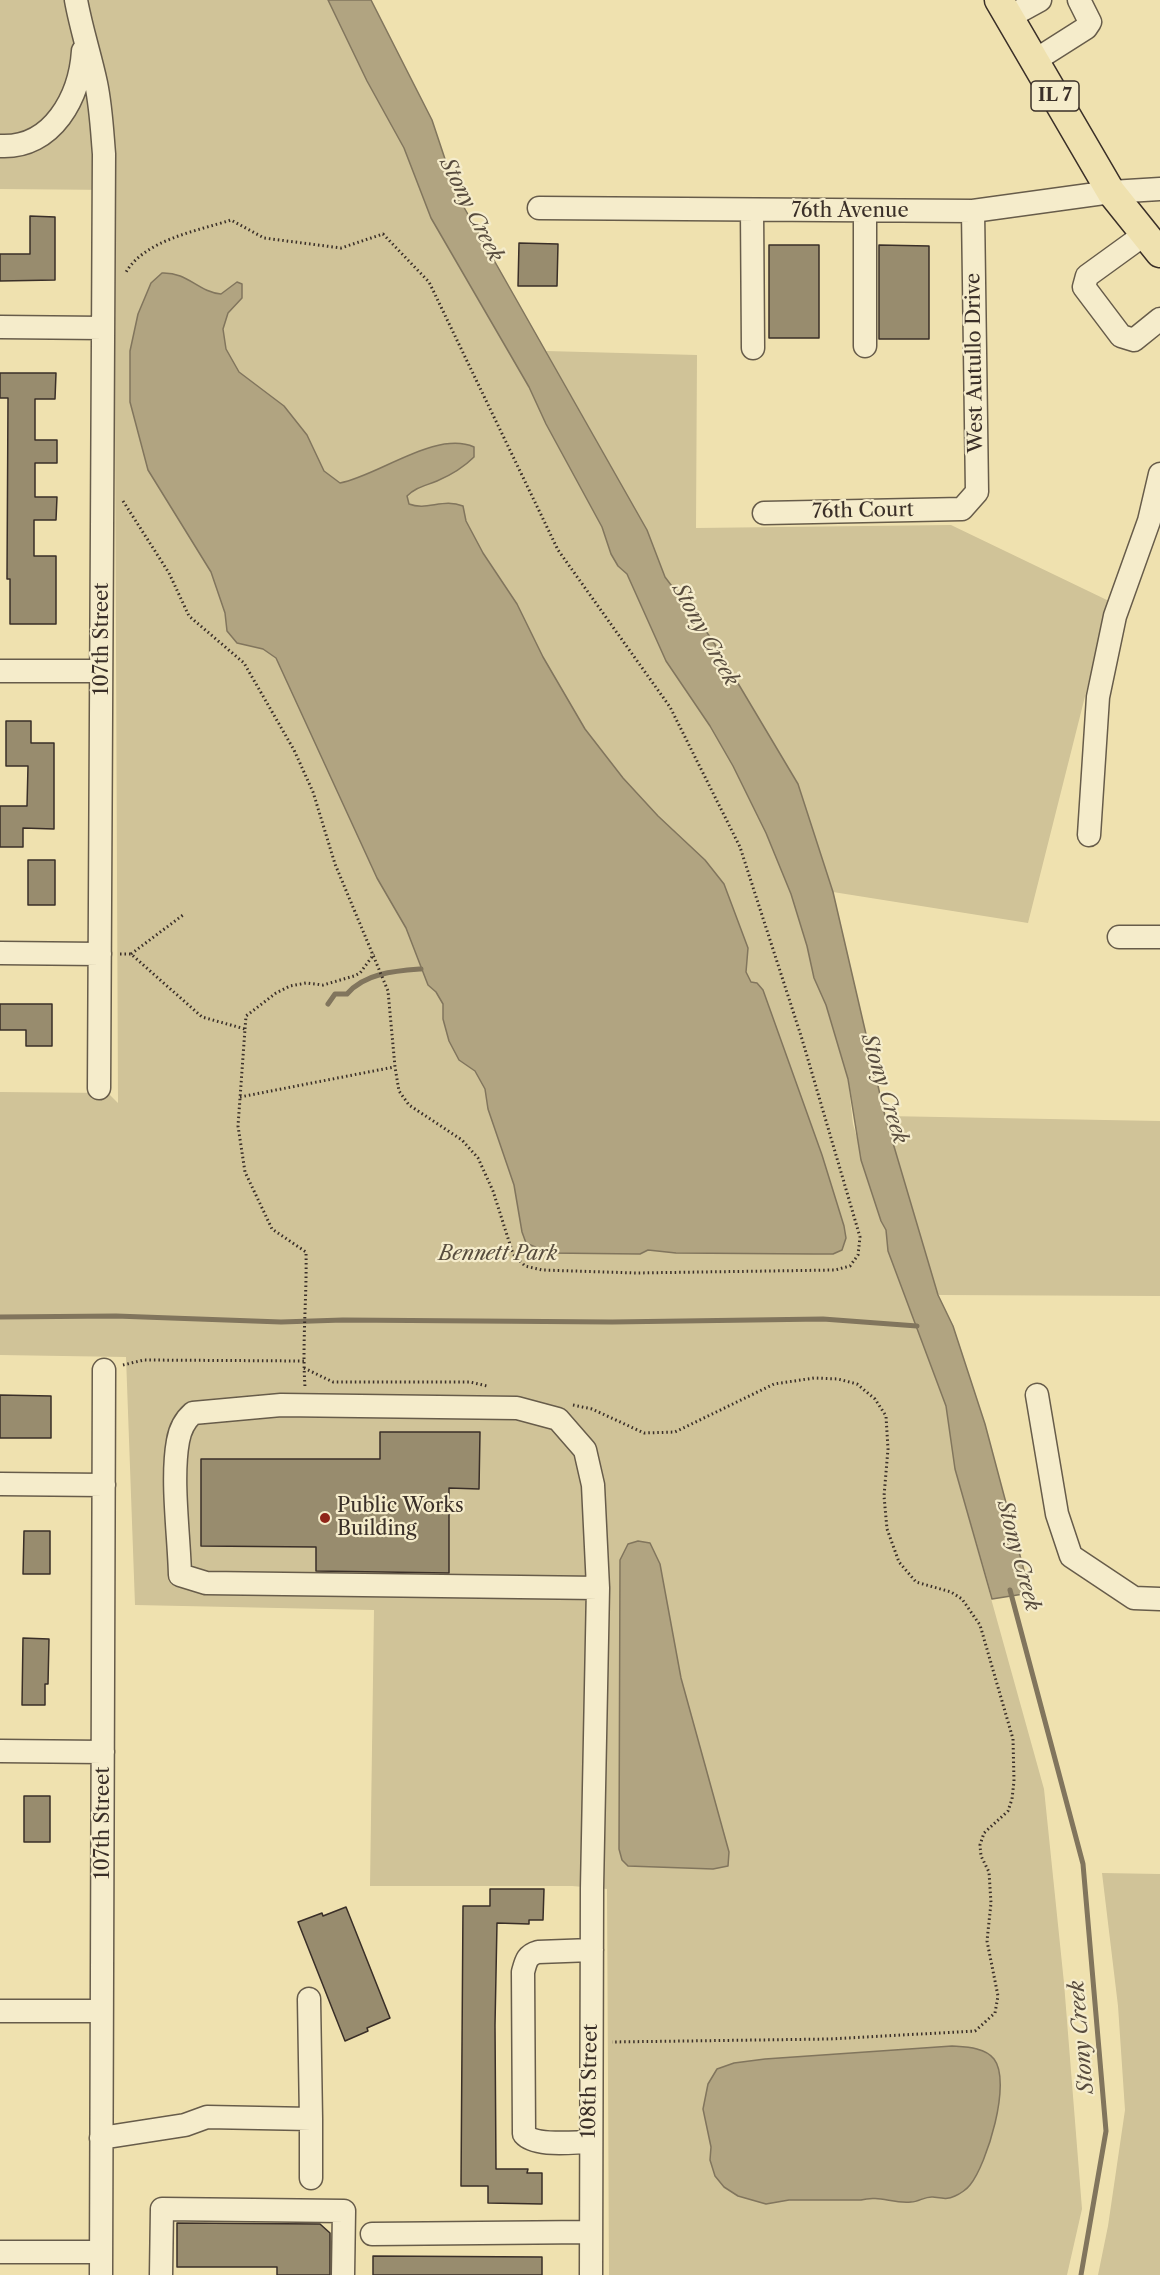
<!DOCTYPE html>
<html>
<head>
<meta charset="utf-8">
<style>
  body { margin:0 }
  canvas { display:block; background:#efe1af }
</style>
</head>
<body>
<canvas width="1160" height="2275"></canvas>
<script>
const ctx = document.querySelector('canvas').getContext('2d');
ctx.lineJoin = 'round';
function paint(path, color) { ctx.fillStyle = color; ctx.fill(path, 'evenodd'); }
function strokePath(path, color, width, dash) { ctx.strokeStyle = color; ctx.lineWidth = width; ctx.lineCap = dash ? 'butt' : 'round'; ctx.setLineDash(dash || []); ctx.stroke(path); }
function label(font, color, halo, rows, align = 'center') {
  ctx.font = font + ' "Libre Caslon Text",serif'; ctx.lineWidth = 4.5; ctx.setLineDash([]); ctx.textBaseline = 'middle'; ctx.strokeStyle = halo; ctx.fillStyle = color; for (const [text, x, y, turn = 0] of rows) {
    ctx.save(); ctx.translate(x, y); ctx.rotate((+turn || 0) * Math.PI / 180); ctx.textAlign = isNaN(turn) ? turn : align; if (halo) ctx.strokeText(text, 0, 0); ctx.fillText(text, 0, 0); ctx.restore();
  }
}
paint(new Path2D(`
  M0 0H328L367 81 404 148 431 218 529 387 546 424 602 527 611 554 618 566 627 574 666 661 710 726 733 766 766 833 791 894 807 946 814 978 826 1005 848 1079 853 1124 881 1221 886 1230 888 1251 946 1406 955 1469 1044 1789 1064 1983 1082 2209 1067 2275H609L607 1889 572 1886H370L374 1610 135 1605 126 1357 0 1355V1092L108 1093 118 1103 114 190 0 189Z
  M546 351 697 355 696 528 951 525 1109 601 1028 923 833 892 798 784 711 638 665 577 647 530Z
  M885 1116 1160 1121V1296L938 1295Z
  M1102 1873 1160 1874V2275H1098L1108 2226 1125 2110 1118 2006Z`), '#d0c398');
const water = new Path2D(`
  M328 0H371L432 120 457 195 647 530 665 577 711 638 798 784 833 892 885 1116 938 1295 953 1326 985 1424 1030 1593 992 1599 955 1469 946 1406 888 1251 886 1230 881 1221 861 1160 848 1079 826 1005 814 978 807 946 791 894 766 833 733 766 710 726 666 661 627 574 618 566 611 554 602 527 546 424 529 387 431 218 404 148 367 81Z
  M162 273C188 272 198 292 221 294L237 282 242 284V298L228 313 223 329 226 349 239 372 284 406 307 435 324 471 340 483C378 476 436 430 474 447V457C463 468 451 475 437 481 425 486 416 487 407 496L409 504C427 511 443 498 463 506L466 521 483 553 517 604 543 657 585 729 623 778 658 816 705 860 724 884 748 948 746 972 751 982 757 983 763 990 822 1155 844 1226 846 1238 842 1250 833 1254H814L676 1253 648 1250 640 1254 549 1253 526 1243 522 1232 514 1185 488 1109 485 1089 475 1071 459 1060 449 1041 443 1019V1004L436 992 428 985 406 928 377 878 276 658 263 649 237 643 227 631 225 613 211 572 148 470 130 402V351L138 314 151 283Z
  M638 1541 650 1543 660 1564 681 1678 729 1852 728 1866 713 1869 628 1866 622 1860 619 1849 620 1560 628 1544Z
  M952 2046C965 2047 985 2047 994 2059 1012 2082 987 2164 970 2185 967 2189 960 2194 955 2196 947 2200 941 2198 933 2197 925 2196 919 2202 911 2202 893 2204 879 2195 861 2200H789L766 2204 738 2196 724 2187 715 2176 710 2160 711 2147 703 2109 708 2084 717 2069 734 2063 765 2059Z`);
paint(water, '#b1a481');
strokePath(water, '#81755d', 1.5);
strokePath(new Path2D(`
  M328 1004 335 994H347C365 973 395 971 421 969
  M0 1317 116 1316 281 1322 343 1320 612 1322 823 1319 917 1326
  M1010 1590 1083 1864 1106 2131 1081 2275`), '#81755d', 5);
const building = new Path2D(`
  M30 216 55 217V280L0 281V254H30Z
  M519 243 558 244 557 286H518Z
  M769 245H819V338H769Z
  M879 245 929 246V339H879Z
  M0 373H56L55 399H35V440H57V463H35V497H57L56 520H34V556H56V624H10V579H7L8 398H0Z
  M6 721H31V743H54V829L23 828V847H0V806H27L28 766H6Z
  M28 860H55V905H28Z
  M0 1004H52V1046H26V1030H0Z
  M0 1395 51 1396V1438H0Z
  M380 1432H480L479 1489 449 1488V1573L316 1571V1547L201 1546V1459H380Z
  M24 1531H50V1574H23Z
  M23 1638 49 1639 48 1684H45V1705H22Z
  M24 1796H50V1842H24Z
  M490 1889H544L543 1920H529V1924L497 1923 495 2025 496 2169H528L527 2173H542V2204L488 2203V2186H461L463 1906H490Z
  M346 1907 390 2018 367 2028 368 2031 345 2041 298 1922 322 1913 323 1916Z
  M177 2223 320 2224 330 2233V2275H277V2267H177Z
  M373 2256 542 2257V2275H373Z`);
paint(building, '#988c6e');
strokePath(building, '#3a2f28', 1.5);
const minor = new Path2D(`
  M76 0C81 28 90 55 96 83 101 107 102 130 104 154L99 1088
  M1009 17 1040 0
  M1034 61 1086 28 1090 22 1079 0
  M0 146C53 149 80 96 83 51
  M539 208 973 211 1111 192 1160 189
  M752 210 753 348
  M1145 234 1087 276 1084 287 1121 336 1134 340 1160 319
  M0 327 103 328
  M865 346V211
  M764 513 962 509 977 492 973 211
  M0 671H101
  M1089 835 1098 697 1115 616 1149 521 1160 474
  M1119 937H1160
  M0 953 100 954
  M1037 1395 1057 1514 1071 1556 1134 1598 1160 1599
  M0 1484 104 1485
  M0 1751 103 1752
  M0 2011H101
  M311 2119V2178
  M101 2138 185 2125 207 2117 311 2119 309 1999
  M589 2142C573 2142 535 2147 524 2134L523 1972C526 1961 527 1955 538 1952L592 1950
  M372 2234 589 2232
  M0 2252H101
  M101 2275 104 1370
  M161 2275 162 2209 344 2211 343 2275
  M591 2275 592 1888 598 1588 593 1485 585 1450 558 1419 517 1408 281 1405 193 1413C185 1420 180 1429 178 1441 171 1479 179 1535 180 1575L206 1583 598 1588`);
const major = new Path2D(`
  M999 0 1111 192 1160 253`);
strokePath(minor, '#675c4a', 25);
strokePath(major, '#3a2f28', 31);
strokePath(new Path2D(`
  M123 501 169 573 189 616 244 663 294 750 313 792 335 864 388 991 395 1067 399 1091 409 1105 462 1140 478 1158 493 1191 513 1254 525 1266 542 1270 636 1273 835 1270 850 1266 858 1255 860 1237 802 1039 740 847 670 707 558 550 429 282 383 234 341 248 264 238 231 220C197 231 143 240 125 274
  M120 954H131L202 1017 245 1029 238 1126 245 1172 272 1229 306 1252C307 1297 302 1342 305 1387
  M131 954 183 915
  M245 1029 246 1016 276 993 290 986 306 983 323 985 354 976 360 973 374 954
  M240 1097 394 1067
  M123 1365 144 1360 304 1361
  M304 1368 333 1382H470L487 1386
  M573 1405 592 1409 644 1433 675 1432 774 1384 814 1378 838 1379 857 1384 875 1399 886 1416 888 1449 884 1496 887 1529 899 1562 916 1582 951 1592 962 1599 980 1625 1013 1739 1014 1781 1012 1799 1008 1811 984 1833 980 1845 981 1856 989 1872 991 1903 987 1941 998 1996 995 2013 975 2031 829 2039 612 2042`), '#3a2f28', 3, [1.5, 3]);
strokePath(minor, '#f5eccb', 22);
strokePath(major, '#efe1af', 28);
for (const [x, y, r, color] of [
  [325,1518,6,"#8f2418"]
]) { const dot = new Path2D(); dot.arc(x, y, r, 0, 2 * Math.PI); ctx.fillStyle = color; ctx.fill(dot); strokePath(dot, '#f5eccb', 2); }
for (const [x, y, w] of [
  [1055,96,48]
]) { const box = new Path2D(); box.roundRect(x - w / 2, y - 15, w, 30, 4.5); ctx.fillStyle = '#f5eccb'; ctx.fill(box); strokePath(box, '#3a2f28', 1.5); }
label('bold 18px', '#3a2f28', null, [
  ["IL 7",1055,96]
]);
label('20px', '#3a2f28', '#f5eccb', [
  ["76th Avenue",850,211],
  ["West Autullo Drive",975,363,-91],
  ["76th Court",863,511,-1],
  ["107th Street",102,639,-90],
  ["107th Street",103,1823,-90],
  ["108th Street",590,2081,-89]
]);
label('italic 20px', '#584d3e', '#f5eccb', [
  ["Bennett Park",498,1254]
]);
label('20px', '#3a2f28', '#f5eccb', [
  ["Public Works",337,1506],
  ["Building",337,1529]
], 'left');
label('italic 21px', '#584c3e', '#f5eccb', [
  ["Stony Creek",471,210,63],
  ["Stony Creek",705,635,61],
  ["Stony Creek",884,1089,73],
  ["Stony Creek",1018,1556,75],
  ["Stony Creek",1082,2037,-95]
]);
</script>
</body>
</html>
